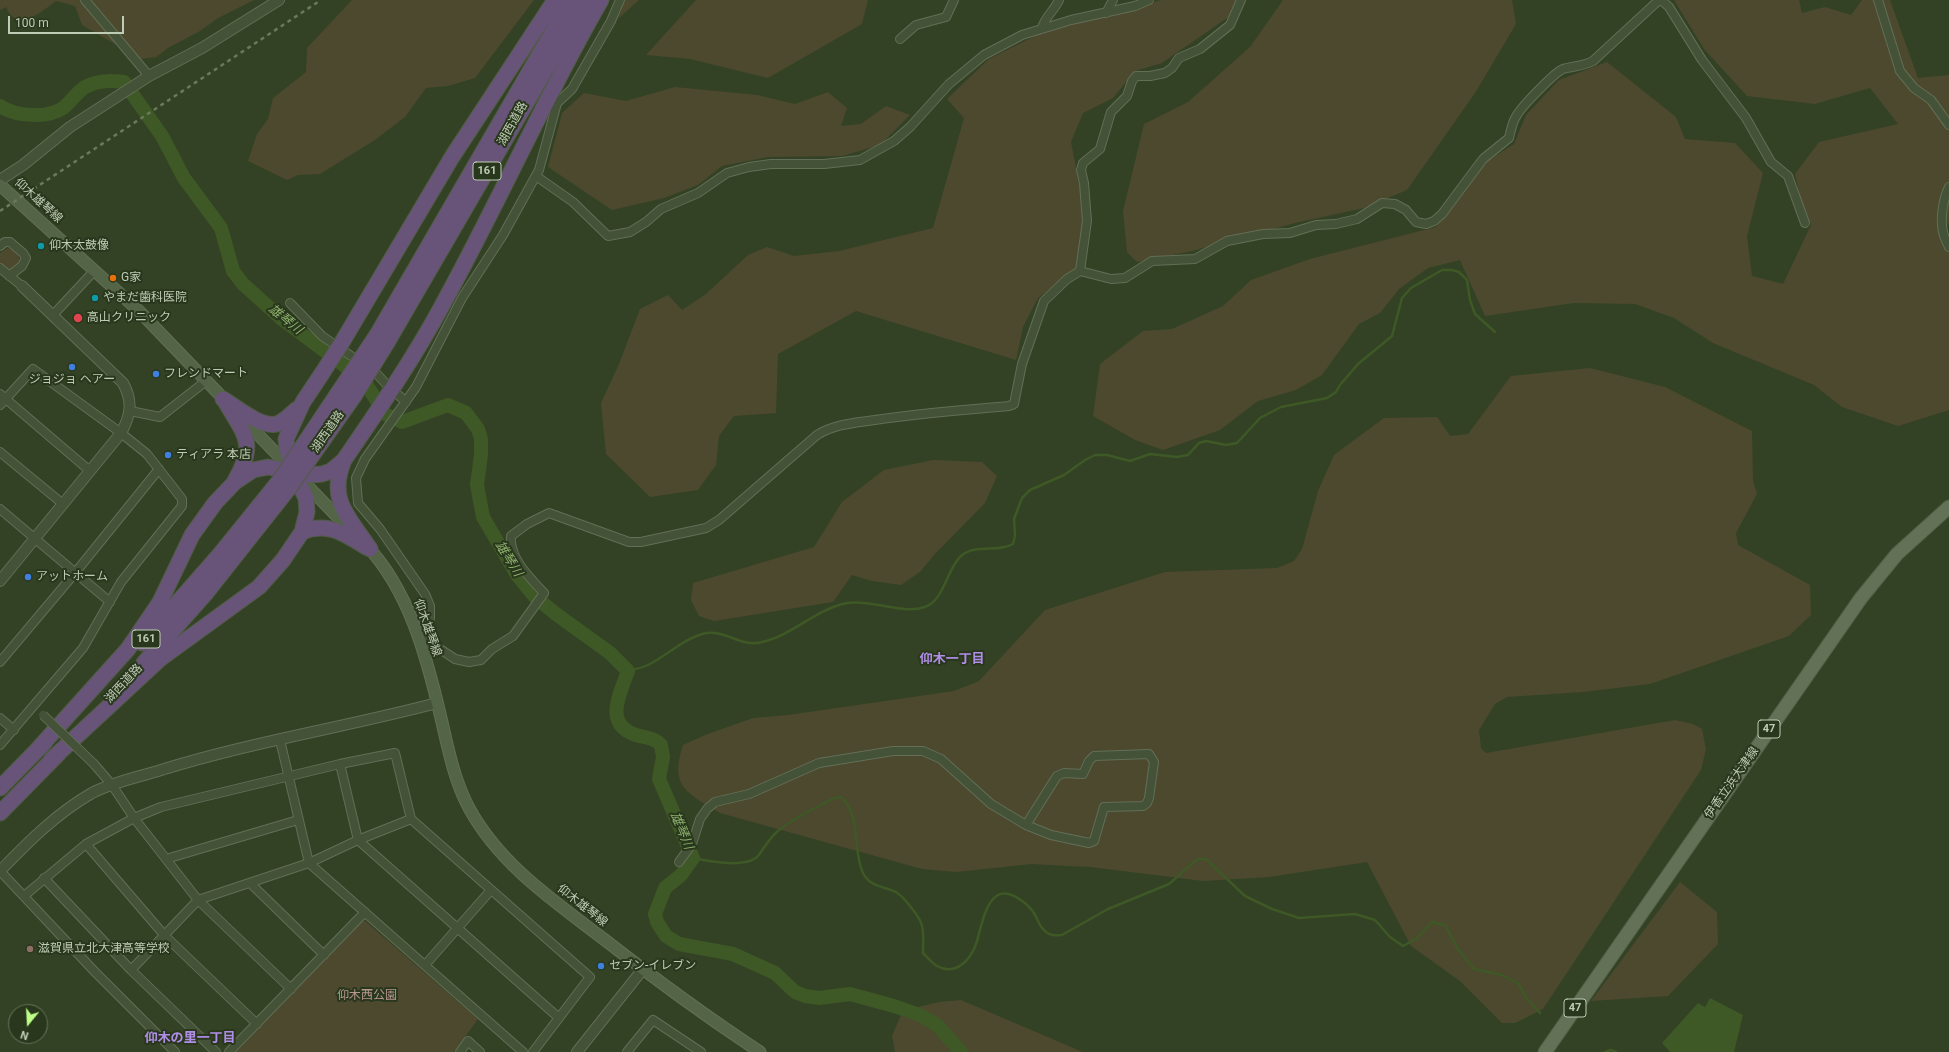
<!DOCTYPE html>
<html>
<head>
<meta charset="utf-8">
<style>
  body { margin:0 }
  #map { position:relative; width:1949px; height:1052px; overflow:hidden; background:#334224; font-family:Roboto,sans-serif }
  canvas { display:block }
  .north { position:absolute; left:8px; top:1004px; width:40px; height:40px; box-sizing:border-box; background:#29371d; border:1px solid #65735a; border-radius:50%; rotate:198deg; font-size:11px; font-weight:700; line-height:16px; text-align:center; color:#bfccb5 }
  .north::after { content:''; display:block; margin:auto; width:14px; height:18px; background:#bdff87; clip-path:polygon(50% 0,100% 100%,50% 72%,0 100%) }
  .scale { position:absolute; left:8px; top:16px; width:116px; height:18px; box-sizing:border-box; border:2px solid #bfccb5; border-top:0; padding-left:5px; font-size:12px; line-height:14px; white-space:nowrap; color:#bfccb5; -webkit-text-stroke:3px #29371d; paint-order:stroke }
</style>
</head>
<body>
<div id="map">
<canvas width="1949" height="1052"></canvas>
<div class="north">N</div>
<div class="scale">100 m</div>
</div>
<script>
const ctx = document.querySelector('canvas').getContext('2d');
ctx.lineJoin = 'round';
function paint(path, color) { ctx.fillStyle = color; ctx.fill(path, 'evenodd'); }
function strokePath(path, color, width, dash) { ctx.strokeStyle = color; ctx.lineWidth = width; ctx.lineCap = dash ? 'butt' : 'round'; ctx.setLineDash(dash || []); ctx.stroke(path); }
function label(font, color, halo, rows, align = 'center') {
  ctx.font = font + ' Roboto,"Noto Sans JP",sans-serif'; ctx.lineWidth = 4; ctx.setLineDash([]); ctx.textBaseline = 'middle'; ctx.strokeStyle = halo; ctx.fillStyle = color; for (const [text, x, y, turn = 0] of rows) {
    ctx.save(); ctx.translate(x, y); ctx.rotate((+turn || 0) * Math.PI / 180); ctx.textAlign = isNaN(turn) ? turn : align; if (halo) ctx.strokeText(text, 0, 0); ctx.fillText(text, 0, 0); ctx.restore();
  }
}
paint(new Path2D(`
  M0 0H254L218 18 200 31 168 48 156 57 141 59 82 25 75 6 56 1C41 12 17 34 6 7L0 10Z
  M352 0H534L475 78 448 86 426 88 405 117 375 140 320 174 298 175 287 180 248 161 257 134 268 119 273 98 306 72 307 48Z
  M625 0H639L618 19Z
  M696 0H868L862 24 768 78 690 59 646 55Z
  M1161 0H1236L1230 16 1162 63 1135 71 1113 98 1083 113 1071 142 1086 218 1079 266 1038 298 1023 327 1016 360 856 311 778 354 776 413 734 416 719 436 716 465 698 490 650 497 606 454 601 403 619 364 640 309 668 295 682 310 706 294 748 255 767 247 794 256 839 251 933 228 964 118 947 99 989 59 1041 33Z
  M1283 0H1512L1516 24 1475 93 1407 190 1364 208 1295 223 1192 251 1137 262 1127 252 1123 211 1144 124 1188 102 1250 47Z
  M1674 0H1799L1802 13 1825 7 1851 15 1862 0H1890L1918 78 1949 75V222L1941 242 1949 240V410L1898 426 1842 407 1814 385 1713 343 1674 318 1635 304 1574 303 1485 316 1460 260 1428 268 1399 289 1380 313 1359 324 1322 375 1296 390 1258 401 1220 430 1163 450 1135 440 1093 416 1100 364 1143 331 1172 329 1223 306 1251 280 1310 259 1436 227 1483 164 1514 144 1526 115 1559 80 1607 62 1676 117 1685 139 1735 143 1763 173 1747 236 1752 276 1783 284 1811 225 1801 201 1795 174 1819 142 1898 124 1870 88 1815 104 1747 96 1704 49Z
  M675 87 757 95 795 104 828 92 847 108 841 126 861 124 886 106 910 115 880 145 842 156 768 157 722 166 698 185 664 198 612 210 548 167 562 113 584 93 626 101Z
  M8 248C12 249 13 250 16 253 24 261 16 266 10 272L0 265V253Z
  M1590 368 1665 387 1752 431 1753 481 1757 494 1736 533 1738 545 1810 585 1811 615 1789 636 1650 684 1583 692 1507 697 1495 704 1479 730 1481 748 1486 753 1675 720 1693 724 1702 729 1706 749 1701 770 1543 1009 1515 1023H1502L1460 981 1411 946 1367 862 1269 877 1203 881 1090 867 1032 864 956 872 922 869 720 813C687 793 669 787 683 745L705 735 753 718 788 715 954 691 979 681 1045 610 1165 572 1277 568 1294 561 1302 549 1318 491 1334 455 1384 418 1437 417 1450 436 1468 434 1511 376Z
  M933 460 982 462 997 476 985 503 934 555 920 572 901 585 872 581 852 575 833 602 714 621 699 616 691 600 693 583 814 547 842 502 884 470Z
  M1680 882 1717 912 1718 944 1668 996 1591 1001Z
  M362 921H365L478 1019 454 1052H236Z
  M961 1000 1078 1050 1082 1052H895L892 1036 900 1017 914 1008 939 1002Z`), '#4d492e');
paint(new Path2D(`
  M1710 998 1743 1015 1734 1052H1670L1662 1043 1698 1003 1705 1007Z`), '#3e5826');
strokePath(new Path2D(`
  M628 671C634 669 642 668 648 665 668 655 684 638 706 633 726 630 742 648 762 642 793 635 816 609 847 603 871 599 903 615 925 607 944 601 947 568 961 556 976 543 998 553 1013 544L1015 536 1014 519 1022 498 1030 490 1064 475 1085 460 1095 455H1107L1130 461 1150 454 1177 457 1188 455 1199 443 1206 441 1226 445 1237 443 1260 418 1281 407 1327 398 1336 392 1340 385 1358 364 1392 336 1402 298 1411 288 1442 270H1452L1459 272 1467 280 1470 300 1475 314 1495 332
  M693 858C708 861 746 869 758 856 765 847 770 837 779 830 795 817 816 808 834 798L841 797C862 816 852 851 863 873 870 887 883 886 896 892 903 896 921 918 922 926 924 934 923 945 923 953 927 957 932 963 937 966 955 976 970 961 976 944 981 930 984 903 998 895 1010 889 1028 904 1034 913 1037 918 1039 925 1043 929 1048 936 1055 936 1062 935L1108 909 1169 884 1194 862 1199 859H1206L1245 896 1272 909 1299 918 1355 914 1375 920 1390 937 1403 946 1416 939 1432 922 1445 925 1458 949 1474 969 1502 975 1518 983 1527 999 1540 1013
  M1605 1052 1611 1050 1616 1052`), '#3e5826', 2.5);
strokePath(new Path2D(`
  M0 106C15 116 47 119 63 108 71 102 77 92 85 87 98 80 111 80 124 82L162 136 184 178 221 228 233 271 243 284 283 320 346 367 368 387 385 414 402 422 448 405 466 413 478 429 481 439V455L477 485 483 517 517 575 535 597 556 614 610 653 628 671C620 694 603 724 636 735 646 738 653 737 661 745L663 757 659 779 693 858 681 875 665 888 655 914 657 922 666 936 679 944 733 954 775 973 795 992 805 996 819 998 850 994 894 1006 920 1015 937 1025 961 1052`), '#3e5826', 14);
const minor = new Path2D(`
  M85 0 149 76
  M1661 0 1669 7 1702 60 1746 118 1771 162 1788 176 1805 223
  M1878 0 1900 71 1914 88 1931 100 1949 125
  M1106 13 1113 0
  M1042 28C1045 17 1054 11 1059 0
  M900 39 916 25 946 17 954 0
  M536 176 573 202 608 236 630 232 646 222 661 209 698 193 727 173 749 167 771 164H824L860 160 894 141 910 127 949 84 984 55 1022 35 1071 20 1135 6 1149 0
  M1949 187C1943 199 1940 219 1943 232 1944 237 1947 243 1949 247
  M0 246 5 242H10L23 253 26 258 22 266 9 276
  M0 268 22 286
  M1080 271 1087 221 1084 183 1081 170 1083 163 1100 149 1111 112 1127 96 1132 81 1136 76H1150L1165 73 1172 68 1179 58 1200 49 1230 25 1241 0
  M290 303 322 336 376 373 386 384
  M53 315 95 270
  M396 393 406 402
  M0 394 90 471
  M0 405 33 369 121 433 147 454 182 499V506L121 582 83 648 0 745
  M130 411 160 417 206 381
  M0 452 63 504
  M0 509 110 602
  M422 638 427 643 434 645 455 659 469 662 481 660 492 649 513 636 544 593C530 578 509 558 511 536L527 524 549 513 629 542H641L706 528 719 520 817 435C835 424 854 423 875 420 920 413 964 410 1009 406L1014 404 1022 364 1044 301 1067 279 1080 271 1111 279 1125 278 1152 261 1195 259 1227 241 1263 234 1290 233 1316 225 1336 224 1357 219 1382 203 1395 204 1406 210 1416 222 1426 224 1434 221 1442 214 1483 159 1509 138C1511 130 1512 122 1517 115 1522 106 1555 72 1563 69 1573 66 1584 66 1593 61L1659 0
  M422 638 430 618V606L425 594 380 529 358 503 356 478 365 459 416 387 462 298 503 235 539 170 557 103 572 89 611 21 620 0
  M0 662 75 573 159 469
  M0 718 14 730
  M280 740 309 863 523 1052
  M1149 754 1154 762 1149 798 1147 803 1143 806 1104 807 1094 841 1089 843 1051 835 1026 825 1057 776 1064 773 1083 774 1089 761 1094 756Z
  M94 764 112 785 134 818 198 900 291 989
  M340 764 358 840 559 1018
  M86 844 165 936 257 1024
  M166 859 298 820
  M679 862 692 844 700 819 707 809 715 802 749 794 819 763 893 751H923L941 759 991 804 1026 825
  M0 871 96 973 175 1052
  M44 878 131 970 216 1052
  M250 883 324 955
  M24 896 86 844 134 818 161 807 340 764 395 753 411 819 590 977 533 1052
  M425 965 491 890
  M131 970 198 900 309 863 358 840 411 819
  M229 1052 365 912
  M460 1052 468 1041 480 1052
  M627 1052 653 1020 701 1052`);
const tertiary = new Path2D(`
  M0 180 23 165 70 127 149 76 202 48 279 0
  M0 581 121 433C131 415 133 401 123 383L22 286
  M0 871C28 842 57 813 92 793 113 782 139 777 161 770 251 742 346 727 437 703
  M577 1052 643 969`);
const secondary = new Path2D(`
  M0 185 139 311 351 531
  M365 544C409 589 427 658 441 718 448 748 454 780 469 808 500 865 554 901 605 940 655 979 707 1017 760 1052`);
const primary = new Path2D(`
  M1545 1052 1861 598 1897 554 1949 507`);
const motorway = new Path2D(`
  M377 335 571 0
  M388 341 586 0
  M341 344 452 157 555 0
  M223 399C236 407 261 428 277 424 285 421 291 414 297 409
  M225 401C245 436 257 442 235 481
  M302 532C327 521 345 534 366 547
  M370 549C349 517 327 500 344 460 379 409 414 358 443 304 498 204 544 99 601 0
  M142 643 221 553 280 480
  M144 663 206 593 289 488
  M38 749 128 649 160 602 192 535 215 503 235 482 253 470 268 467 311 475 322 474 331 471 343 461
  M51 760 160 659 259 587 283 560 302 532 307 512 306 498 293 471 287 448 286 439 303 402 321 375
  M0 788 45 742
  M0 813 59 753`);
strokePath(minor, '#626f56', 10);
strokePath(tertiary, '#626f56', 12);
strokePath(secondary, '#626f56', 13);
strokePath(primary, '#505e45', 15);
strokePath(motorway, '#4f5c43', 17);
strokePath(minor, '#445238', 8);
strokePath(tertiary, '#445238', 10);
strokePath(secondary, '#536546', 11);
strokePath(primary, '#637256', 13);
strokePath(motorway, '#685479', 15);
strokePath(new Path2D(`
  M0 211 321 0`), '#69795a', 2.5, [4, 4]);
const minorBridge = new Path2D(`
  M43 715 94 764`);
const motorwayBridge = new Path2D(`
  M321 375 341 344
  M280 480 377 335
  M289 488 354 396 388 341`);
strokePath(minorBridge, '#626f56', 10, []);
strokePath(motorwayBridge, '#4f5c43', 17, []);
strokePath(minorBridge, '#445238', 8);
strokePath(motorwayBridge, '#685479', 15);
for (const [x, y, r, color] of [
  [41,246,4,"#0f9aa8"],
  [113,278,4,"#e8710a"],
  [95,298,4,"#0f9aa8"],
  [78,318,5,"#e0444e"],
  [72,367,4,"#3f7fe0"],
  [156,374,4,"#3f7fe0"],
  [168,455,4,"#3f7fe0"],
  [28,577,4,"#3f7fe0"],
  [30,949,4,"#8d6e63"],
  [601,966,4,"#3f7fe0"]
]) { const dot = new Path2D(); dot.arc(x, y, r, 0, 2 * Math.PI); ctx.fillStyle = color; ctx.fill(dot); strokePath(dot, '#29371d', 1.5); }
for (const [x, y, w] of [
  [487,171,28],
  [146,639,28],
  [1769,729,22],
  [1575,1008,22]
]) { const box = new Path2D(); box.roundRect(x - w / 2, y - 9, w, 18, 3); ctx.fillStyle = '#29371d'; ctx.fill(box); strokePath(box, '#bfccb5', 1); }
label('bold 11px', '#bfccb5', null, [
  ["161",487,171],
  ["161",146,639],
  ["47",1769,729],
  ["47",1575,1008]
]);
label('12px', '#bfccb5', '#29371d', [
  ["湖西道路",513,124,-61],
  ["仰木雄琴線",38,201,42],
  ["湖西道路",328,432,-55],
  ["仰木雄琴線",427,628,70],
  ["湖西道路",124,684,-47],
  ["伊香立浜大津線",1732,783,-55],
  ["仰木雄琴線",582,906,38]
]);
label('12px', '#bfccb5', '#29371d', [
  ["仰木太鼓像",49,246],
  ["G家",121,278],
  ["やまだ歯科医院",103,298],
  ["高山クリニック",87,318],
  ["フレンドマート",164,374],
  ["ジョジョ ヘアー",72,380,"center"],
  ["ティアラ 本店",176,455],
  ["アットホーム",36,577],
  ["滋賀県立北大津高等学校",38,949],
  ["セブン-イレブン",609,966]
], 'left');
label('12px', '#b7968f', '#29371d', [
  ["仰木西公園",367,996]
]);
label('italic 13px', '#8cae6b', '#29371d', [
  ["雄琴川",285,320,39],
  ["雄琴川",508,559,58],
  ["雄琴川",681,831,67]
]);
label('bold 13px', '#b08ee8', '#29371d', [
  ["仰木一丁目",952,660],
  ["仰木の里一丁目",190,1039]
]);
</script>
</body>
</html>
